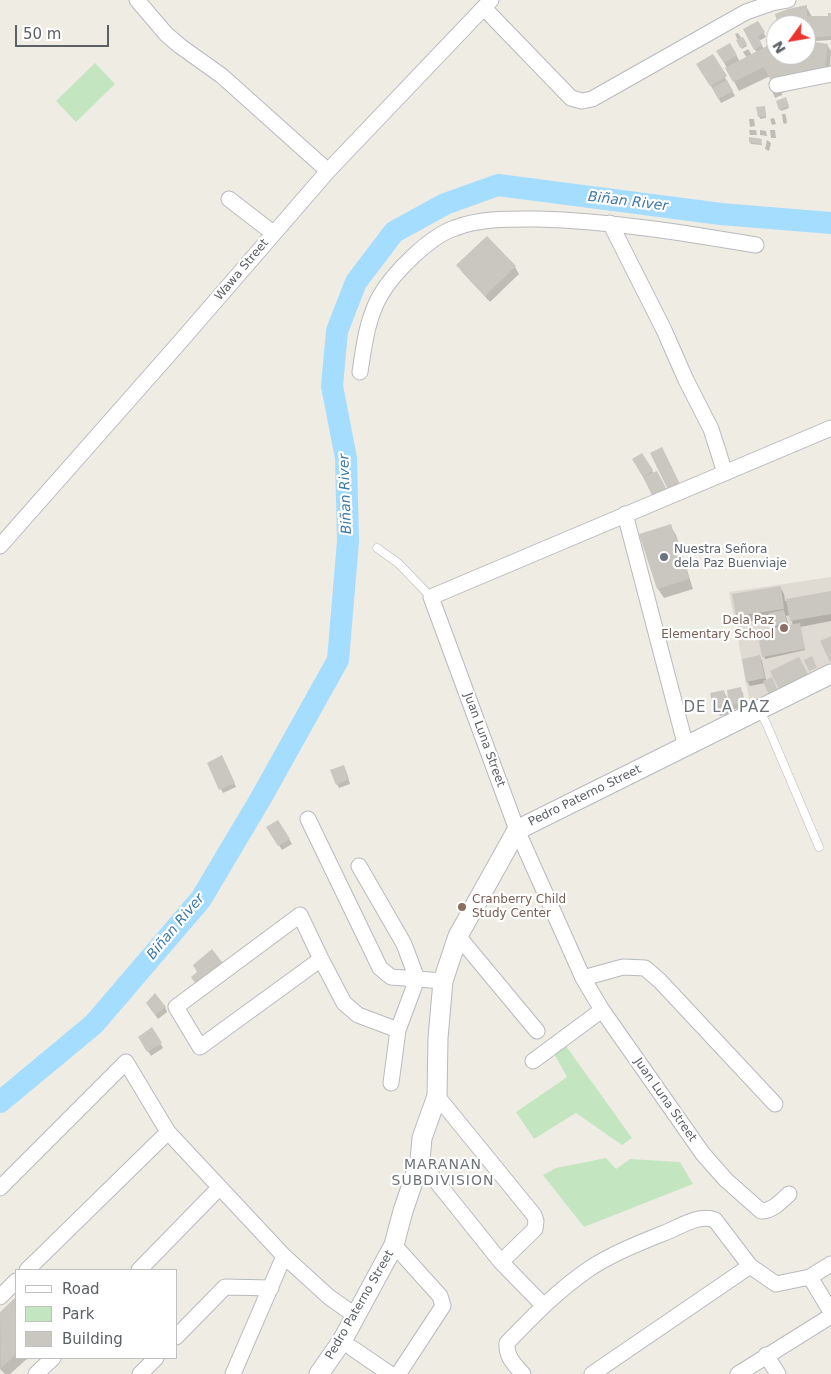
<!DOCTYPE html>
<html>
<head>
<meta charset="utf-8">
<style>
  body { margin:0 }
  #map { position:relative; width:831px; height:1374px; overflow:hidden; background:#efece4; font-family:"DejaVu Sans",sans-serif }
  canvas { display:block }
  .legend { position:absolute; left:15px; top:1269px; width:162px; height:90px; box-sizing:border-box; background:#fff; border:1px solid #bec0c1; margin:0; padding:6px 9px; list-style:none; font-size:15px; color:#5c6165 }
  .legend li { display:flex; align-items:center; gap:10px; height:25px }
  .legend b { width:25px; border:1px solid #bec0c1 }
  .north { position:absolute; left:766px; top:15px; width:50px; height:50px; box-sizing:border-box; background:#fff; border:1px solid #bec0c1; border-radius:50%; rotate:238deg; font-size:14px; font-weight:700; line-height:20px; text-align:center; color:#5c6165 }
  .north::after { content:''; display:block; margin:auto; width:18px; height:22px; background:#e93430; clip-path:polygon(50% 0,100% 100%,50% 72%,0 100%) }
  .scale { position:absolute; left:15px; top:25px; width:94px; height:22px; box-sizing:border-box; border:2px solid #5c6165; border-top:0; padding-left:6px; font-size:15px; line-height:18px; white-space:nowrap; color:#5c6165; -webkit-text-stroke:4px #fff; paint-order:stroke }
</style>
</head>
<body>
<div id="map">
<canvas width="831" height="1374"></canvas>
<ul class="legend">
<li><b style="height:6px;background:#fff"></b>Road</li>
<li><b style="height:14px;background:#c3e6c1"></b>Park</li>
<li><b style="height:14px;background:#cac7c1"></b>Building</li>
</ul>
<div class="north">N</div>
<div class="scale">50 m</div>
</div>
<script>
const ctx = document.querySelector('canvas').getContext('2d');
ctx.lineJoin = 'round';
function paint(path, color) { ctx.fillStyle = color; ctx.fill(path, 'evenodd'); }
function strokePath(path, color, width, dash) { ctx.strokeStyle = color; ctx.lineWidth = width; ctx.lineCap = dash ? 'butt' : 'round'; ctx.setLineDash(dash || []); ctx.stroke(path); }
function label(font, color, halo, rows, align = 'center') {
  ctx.font = font + ' "DejaVu Sans",sans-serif'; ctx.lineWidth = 4.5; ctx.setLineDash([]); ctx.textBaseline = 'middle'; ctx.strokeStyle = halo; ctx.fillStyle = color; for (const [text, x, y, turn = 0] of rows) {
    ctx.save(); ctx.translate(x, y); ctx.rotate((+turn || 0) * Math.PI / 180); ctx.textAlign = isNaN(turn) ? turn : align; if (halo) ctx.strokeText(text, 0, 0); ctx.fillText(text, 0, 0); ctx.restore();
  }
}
paint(new Path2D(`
  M831 577V665L750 704 729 592Z`), '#dfdbd2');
paint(new Path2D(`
  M95 63 115 84 76 122 56 101Z
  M563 1042 632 1138 622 1145 576 1113 534 1139 516 1112 567 1077 552 1050Z
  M606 1158 616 1169 630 1159 680 1162 693 1184 584 1227 543 1175 556 1168Z`), '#c3e6c1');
paint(new Path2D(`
  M806 6 812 17H829L831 14V40L816 41V44L827 45 831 51 829 81 807 84 782 93V95L775 98 772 91 773 90 772 81 770 76 739 91 718 51 730 44 740 62 747 58 743 52 748 49 752 55 757 53 744 30 758 22 766 37 759 41 764 49 776 40V55H806V25H779Z
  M738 33 747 46 742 49 735 34Z
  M713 55 735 96 721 103 698 64Z
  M786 101 789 108 781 111 780 109Z
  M757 108 765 109 766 118 760 119Z
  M782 114H785L786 116 787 123 784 124 783 122Z
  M774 118 776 124 772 125 770 119Z
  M749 119H754L755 126 750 127Z
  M749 130H756L757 135H750Z
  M760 130 766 131 767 136 760 135Z
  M770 130H775L776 138H771Z
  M761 140 762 145 751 144 750 142Z
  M767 140 771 143 769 151 765 149Z
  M458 265 515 267 519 274 490 302 462 272Z
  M642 454 654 474 646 481 633 460Z
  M670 525 676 535 693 589 664 598 658 589 641 535Z
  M780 587 784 594 785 601 831 592V621L800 627 805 650 765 659 758 632 775 629 772 618 741 623 737 616ZM790 615 793 625 789 626 786 616Z
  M760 657 762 661 766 680 765 683 750 686 747 681Z
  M803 665 811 682 784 695 772 672Z
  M740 689 743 693 745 707 731 710 732 714 720 716 715 707 724 692 730 702Z
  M224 761 236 787 223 793 221 789Z
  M346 771 350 784 339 788 337 784Z
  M278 821 292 844 282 850 268 828Z
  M165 1007 167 1012 158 1019 150 1008Z
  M152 1029 163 1048 151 1056 139 1037Z
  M16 1298V1358H28L10 1374H5L0 1369V1314Z`), '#0003');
strokePath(new Path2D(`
  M0 1102 94 1024 201 899 261 798 338 660 348 541 346 458 332 386 337 331 356 282 394 232 445 204 498 185 721 214 831 223`), '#a4ddff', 22);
paint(new Path2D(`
  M807 5V16H828V13H831V36L814 37V42L828 44 824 72 801 74 770 86 768 83 771 81 764 67 733 82 725 68 765 47 776 38V55H806V25H778L775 14 788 9Z
  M758 21 765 32 758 36 762 45 754 50 743 29Z
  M743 37 747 44 740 48 736 40Z
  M730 43 737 55 724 63 716 51Z
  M713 54 727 76 710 86 696 64Z
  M727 80 733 91 718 99 712 88Z
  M786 97 789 106 779 110 776 101Z
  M765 106 766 116 758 117 756 107Z
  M749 137 762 139 761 144 749 142Z
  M487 236 516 266 485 296 456 265Z
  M662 447 681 486 669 492 650 453Z
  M642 453 653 470 643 477 632 459Z
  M657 471 667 490 653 497 643 477Z
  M671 524 689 579 657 589 639 534Z
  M781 586 784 609 736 616 732 594Z
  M831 591V614L790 621 786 599Z
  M784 610 787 623 772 626 769 613Z
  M800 623 805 649 762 657 757 631Z
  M831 636V661L830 662 820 641Z
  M760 655 765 678 746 682 742 659Z
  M812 656 817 668 809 671 804 660Z
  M799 657 808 674 779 689 770 671Z
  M772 677 778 691 769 695 763 681Z
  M741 687 744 703 729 705 727 690Z
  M724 690 727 704 713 707 710 693Z
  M222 755 235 783 219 790 207 763Z
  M344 765 349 779 336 785 330 770Z
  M278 820 290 839 278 846 266 827Z
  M212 949 225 966 197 986 191 977 197 972 193 965Z
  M155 993 166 1007 155 1015 146 1003Z
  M152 1027 162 1043 147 1052 138 1037Z
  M16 1297V1354L1 1368 0 1312Z`), '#cac7c1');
const service = new Path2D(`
  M377 548 398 563 431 597
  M759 709 767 725 819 847`);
const minor = new Path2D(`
  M137 0 166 34 180 46 222 76 328 171
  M484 8 571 98 582 101 592 99 746 12 772 3 788 0
  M777 85 831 74
  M229 199 273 233
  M610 223 664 330 686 380 711 429 725 473
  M360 372C364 346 367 319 380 296 393 273 430 236 455 228 480 218 511 219 538 219 612 221 684 233 756 245
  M625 514 686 747
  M0 546 180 342 328 171 491 0
  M308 819 380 968 391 977 443 981
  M359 866 404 944 417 979 398 1030 391 1083
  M458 936 537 1031
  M321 959 200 1047 176 1007 300 915 321 959 344 1003 358 1015 398 1030
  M583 978 623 967 645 968 660 981 775 1104
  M533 1061 602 1010
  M437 1096 534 1215 536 1221 535 1229 501 1262
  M420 1161 501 1262 543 1305
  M0 1188 126 1062 168 1132 284 1256 329 1297 356 1316
  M789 1194C781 1201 773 1211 761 1211L726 1180 703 1154 602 1010 583 978 517 830 431 597 831 428
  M394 1245 440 1296 443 1306 399 1373 397 1374
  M27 1270 168 1132
  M139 1270 219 1188
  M810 1277 831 1312
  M0 1297 16 1281
  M176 1337 225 1287 271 1288
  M352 1348 390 1374
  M766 1355 778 1374
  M36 1374 53 1358
  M140 1374 156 1358
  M233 1374 284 1256
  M523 1374C514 1364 506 1357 507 1343 532 1317 558 1290 589 1269 613 1253 642 1242 669 1231 683 1225 700 1214 715 1220L750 1266 776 1284 810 1277 831 1264
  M592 1374 750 1266
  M738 1374 831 1316`);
const tertiary = new Path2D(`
  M319 1374 342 1341 394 1245 403 1211 420 1161 422 1138 437 1096 438 1038 443 981 458 936 517 830 831 674`);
strokePath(service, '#b7babe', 9);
strokePath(minor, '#b7babe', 17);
strokePath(tertiary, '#b7babe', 21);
strokePath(service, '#fff', 8);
strokePath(minor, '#fff', 15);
strokePath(tertiary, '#fff', 19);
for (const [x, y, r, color] of [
  [664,557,5,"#6b7280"],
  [784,628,5,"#8d6e63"],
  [462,907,5,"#8d6e63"]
]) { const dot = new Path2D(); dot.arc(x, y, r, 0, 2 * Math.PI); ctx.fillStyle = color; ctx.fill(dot); strokePath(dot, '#fff', 2); }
label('12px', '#5c6165', '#fff', [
  ["Wawa Street",242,270,-50],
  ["Juan Luna Street",484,740,70],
  ["Pedro Paterno Street",585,796,-26],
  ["Juan Luna Street",665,1100,55],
  ["Pedro Paterno Street",360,1305,-60]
]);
label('12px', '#5b616d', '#fff', [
  ["Nuestra Señora",674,550],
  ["dela Paz Buenviaje",674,564]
], 'left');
label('12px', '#785e54', '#fff', [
  ["Dela Paz",774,621],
  ["Elementary School",774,635],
  ["Cranberry Child",472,900,"left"],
  ["Study Center",472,914,"left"]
], 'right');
label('italic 14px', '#3e79a8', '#fff', [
  ["Biñan River",628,202,7],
  ["Biñan River",346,494,-92],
  ["Biñan River",176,927,-50]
]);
ctx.letterSpacing = '1px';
label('14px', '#6d7377', '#fff', [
  ["MARANAN",443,1165],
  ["SUBDIVISION",443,1181]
]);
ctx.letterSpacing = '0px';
ctx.letterSpacing = '1px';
label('15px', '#6d7377', '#fff', [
  ["DE LA PAZ",727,708]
]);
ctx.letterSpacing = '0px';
</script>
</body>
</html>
